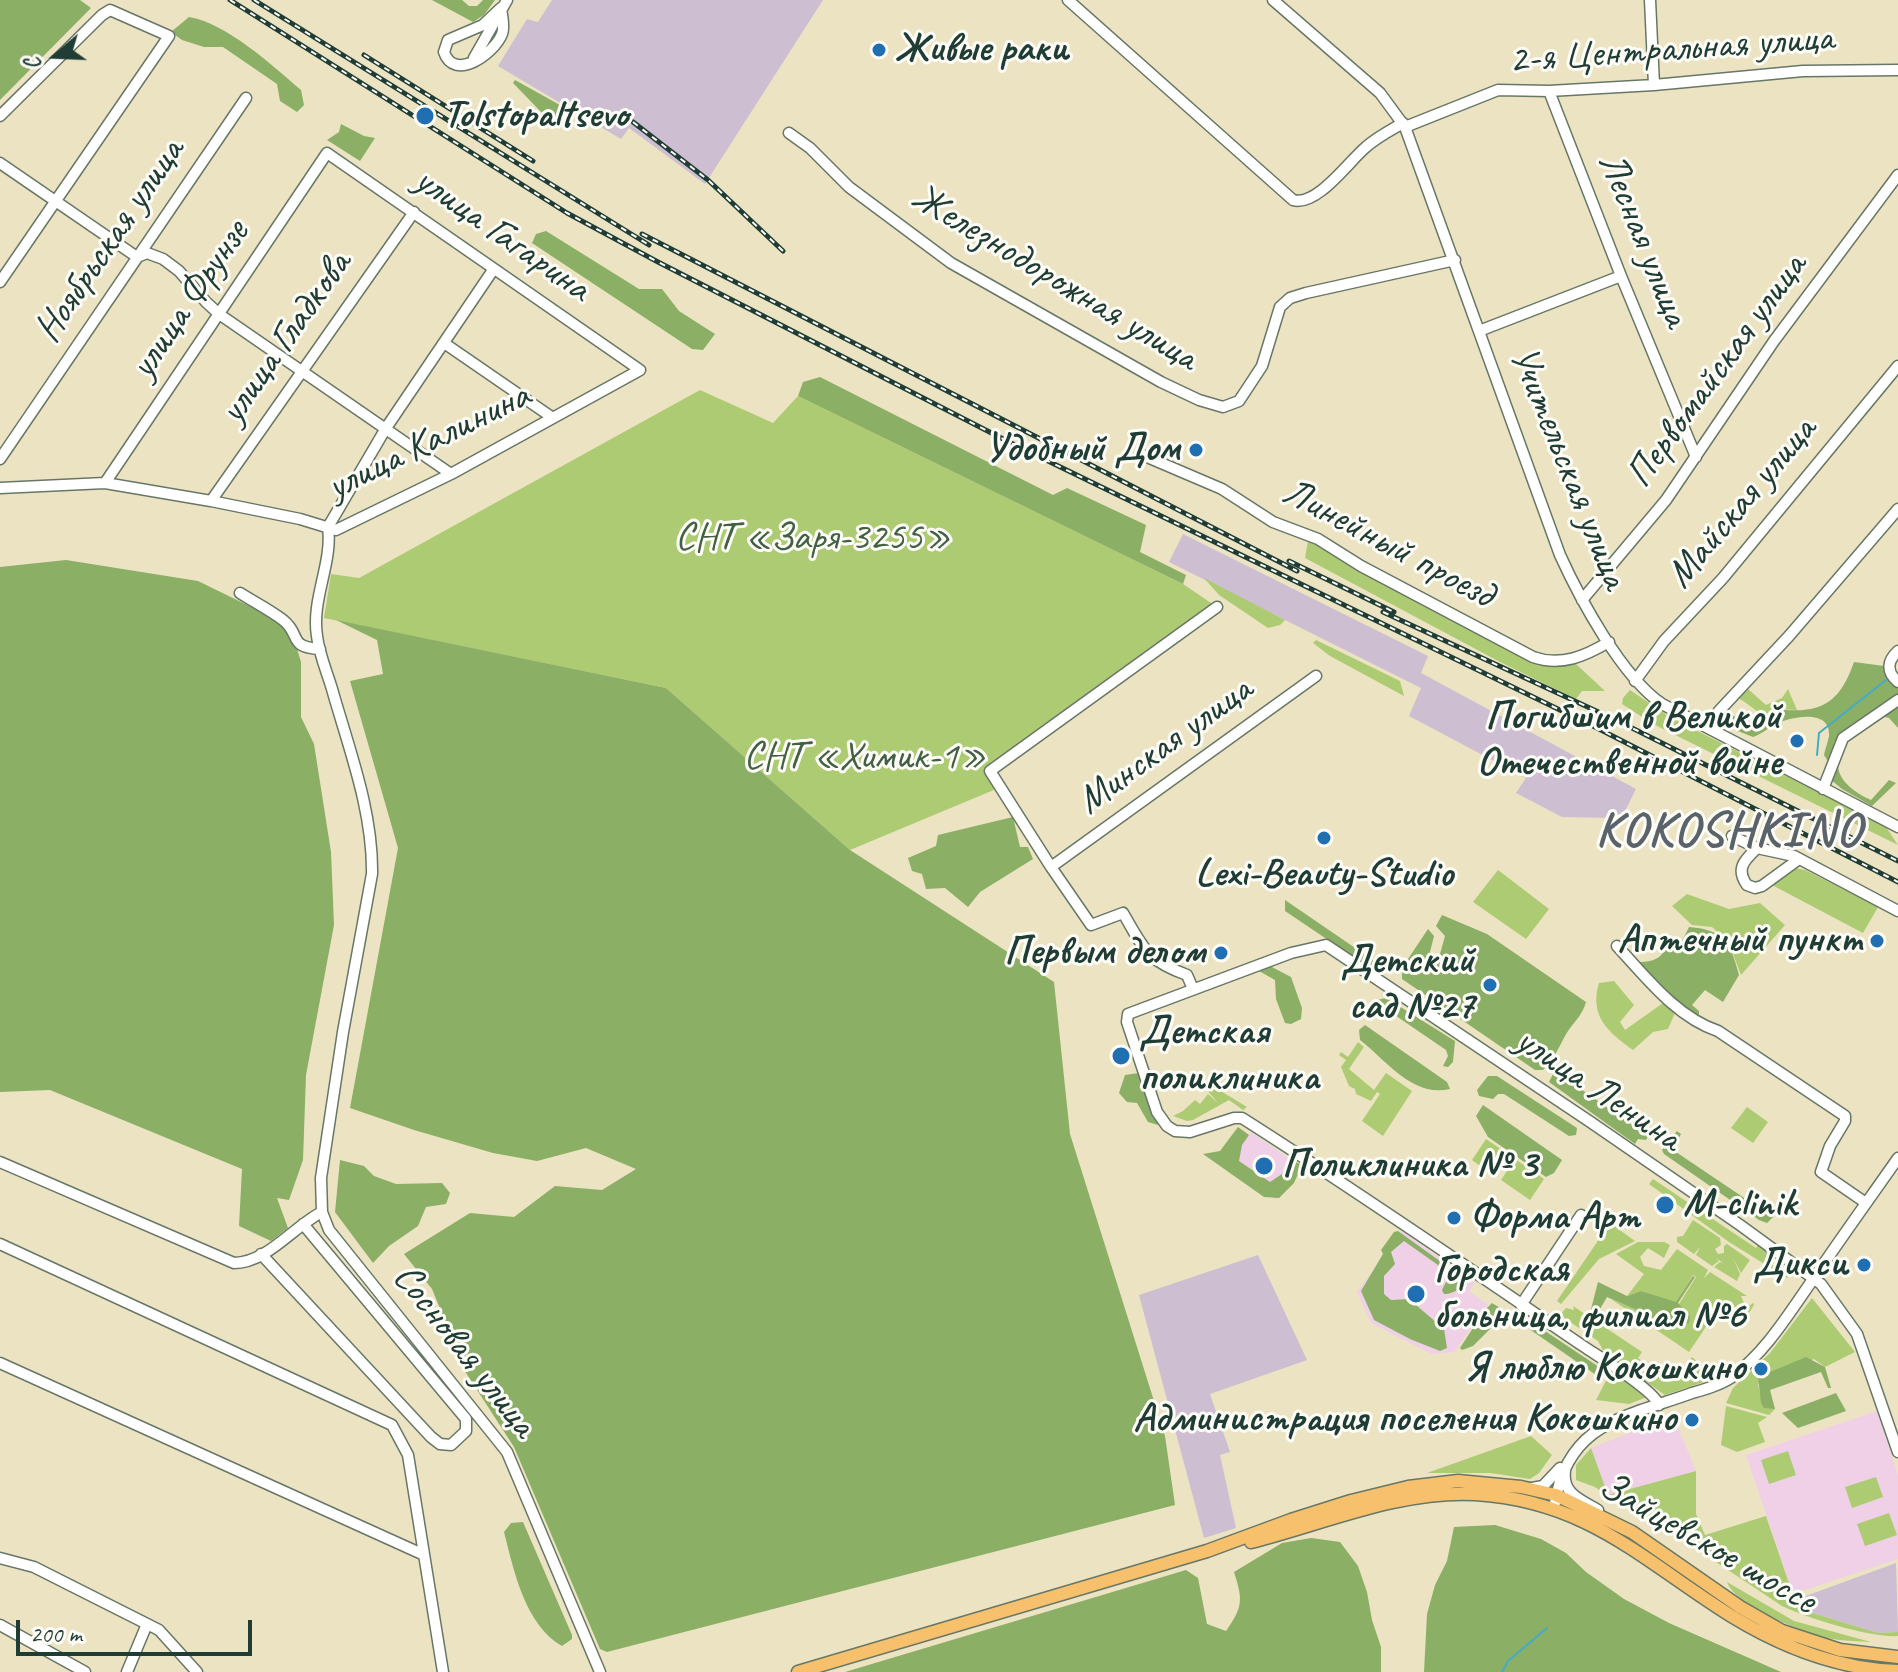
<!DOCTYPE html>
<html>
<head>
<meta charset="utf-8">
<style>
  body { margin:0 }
  #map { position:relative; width:1898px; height:1672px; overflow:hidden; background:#ece3c3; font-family:Caveat,sans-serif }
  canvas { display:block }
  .north { position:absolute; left:16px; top:16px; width:80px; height:80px; -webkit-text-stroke:6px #fdfcf7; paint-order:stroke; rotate:251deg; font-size:22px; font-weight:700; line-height:32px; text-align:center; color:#1f3d34 }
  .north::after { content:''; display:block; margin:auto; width:28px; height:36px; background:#1f3d34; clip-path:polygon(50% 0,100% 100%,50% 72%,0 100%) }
  .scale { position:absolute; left:16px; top:1620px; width:236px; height:36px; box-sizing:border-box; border:4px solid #1f3d34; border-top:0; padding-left:10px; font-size:24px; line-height:28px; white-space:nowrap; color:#1f3d34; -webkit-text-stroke:6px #fdfcf7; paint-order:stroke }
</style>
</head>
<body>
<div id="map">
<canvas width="1898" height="1672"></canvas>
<div class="north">С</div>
<div class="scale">200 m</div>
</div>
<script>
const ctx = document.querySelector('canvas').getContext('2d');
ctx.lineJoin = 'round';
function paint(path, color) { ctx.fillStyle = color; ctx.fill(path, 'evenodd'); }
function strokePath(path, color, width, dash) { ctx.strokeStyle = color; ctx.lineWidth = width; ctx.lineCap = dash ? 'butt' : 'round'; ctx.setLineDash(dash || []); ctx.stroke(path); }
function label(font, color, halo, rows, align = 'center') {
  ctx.font = font + ' Caveat,sans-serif'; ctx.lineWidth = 6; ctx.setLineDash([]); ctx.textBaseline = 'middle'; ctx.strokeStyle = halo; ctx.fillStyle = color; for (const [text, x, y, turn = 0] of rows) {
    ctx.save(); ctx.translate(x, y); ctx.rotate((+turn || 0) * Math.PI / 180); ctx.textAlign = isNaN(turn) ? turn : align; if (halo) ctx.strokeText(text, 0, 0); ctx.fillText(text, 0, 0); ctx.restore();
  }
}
paint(new Path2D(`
  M1251 1132 1300 1166 1276 1200 1228 1167Z
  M1402 1231 1475 1283 1469 1291 1488 1305 1454 1352 1432 1354 1371 1323 1357 1292Z
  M1877 1411 1898 1475V1559L1793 1594 1746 1455Z
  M1673 1416 1696 1471 1608 1495 1591 1448Z`), '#efd0e6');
paint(new Path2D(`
  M552 0H823L705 184 629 128 621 139 498 66 527 19 538 22Z
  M1183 534 1428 656 1421 673 1636 789 1624 813 1613 818 1562 817 1516 793 1526 778 1409 716 1421 688 1169 562Z
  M1258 1255 1307 1360 1210 1394 1230 1452 1220 1455 1236 1528 1204 1538 1139 1295Z
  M1896 1563 1898 1632 1878 1633 1809 1612 1803 1597Z`), '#cdbed2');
paint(new Path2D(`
  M700 390 773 423 798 396 1183 584 1217 607 991 771 1001 787 850 850 666 688 324 618 331 574 359 578Z
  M1308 541H1313L1544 665 1576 664 1605 691H1582L1576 699 1500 662 1305 558Z
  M1204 578 1285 620 1280 625 1268 628 1219 595Z
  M1316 640 1400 681 1404 696 1330 656 1313 643Z
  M1748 689 1766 705 1782 698 1788 689 1797 710 1775 709 1774 720C1760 716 1751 705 1738 698Z
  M1630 690 1670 717 1886 827 1898 845 1653 724 1622 704 1623 698Z
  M1795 868 1805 870 1878 907 1863 933 1772 885Z
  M1498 870 1549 909 1526 939 1473 902Z
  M1687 894 1729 909 1760 903 1785 925 1741 975 1729 943 1712 927 1692 925 1672 906Z
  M1614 981 1634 1005 1620 1022 1625 1030 1663 1003 1675 1013 1668 1029 1653 1032 1633 1050C1608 1032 1589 1016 1599 983Z
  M1358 1042 1364 1047 1349 1069 1374 1090 1386 1073 1412 1091 1383 1136 1362 1121 1380 1094 1377 1092 1371 1101 1356 1094 1355 1089 1349 1086 1341 1067 1346 1060 1339 1055 1341 1052 1348 1057Z
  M1196 1076 1247 1107 1243 1110 1229 1100 1193 1120 1187 1121 1173 1116 1183 1111 1195 1100 1200 1104 1208 1094 1218 1103 1205 1088 1187 1079Z
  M1747 1107 1768 1122 1753 1143 1731 1128Z
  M1486 1139 1508 1154 1494 1176 1472 1160Z
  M1515 1159 1544 1179 1530 1200 1501 1180Z
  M1653 1179 1756 1248 1759 1244 1773 1254 1768 1261 1789 1276 1787 1278 1729 1242 1649 1184Z
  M1693 1220 1720 1238 1721 1245 1715 1249 1718 1254 1724 1253V1246L1727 1244 1750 1260 1741 1273 1733 1258 1740 1274 1737 1281 1714 1267 1720 1262 1724 1264 1715 1257 1719 1261 1712 1266 1696 1255 1700 1247 1694 1254 1677 1242V1237L1683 1236Z
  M1610 1223 1635 1241 1599 1259 1561 1304 1557 1301Z
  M1638 1242H1664L1670 1245 1664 1258 1648 1248 1640 1257 1644 1266 1661 1270 1677 1249 1708 1270 1704 1278 1710 1272 1747 1296H1741L1746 1308 1753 1303 1754 1305 1747 1316 1724 1300 1689 1352 1611 1299 1668 1324 1673 1319 1685 1324 1679 1304 1696 1277 1693 1275 1676 1303 1641 1291 1627 1296 1644 1274 1616 1254Z
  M1812 1298 1855 1352 1825 1367 1814 1359 1758 1384 1763 1406 1775 1409 1769 1415 1726 1403 1733 1388 1770 1353Z
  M1573 1306 1642 1352 1638 1358 1664 1376 1684 1369 1692 1357 1716 1378 1665 1395 1604 1352 1598 1341 1560 1315 1566 1308 1574 1310Z
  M1611 1371 1647 1397 1629 1404 1596 1400Z
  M1726 1406 1767 1417 1758 1423 1765 1442 1737 1452 1721 1445Z
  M1531 1436 1552 1455 1539 1473 1530 1479 1490 1473H1427Z
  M1591 1448 1608 1495 1696 1471V1514L1705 1535 1766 1516 1793 1595 1803 1597 1809 1612 1878 1633 1898 1632V1636C1870 1638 1807 1618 1782 1606L1641 1512C1636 1499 1628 1500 1616 1502L1595 1487 1576 1480V1465Z
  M1788 1451 1796 1475 1769 1484 1761 1460Z
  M1876 1477 1883 1497 1852 1508 1845 1487Z
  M1889 1513 1897 1535 1865 1546 1857 1524Z
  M1727 1582 1794 1621 1871 1642C1858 1641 1845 1641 1832 1639 1808 1635 1735 1606 1727 1582Z`), '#adcb73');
paint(new Path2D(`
  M0 0H80L91 8 0 100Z
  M432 0H462L469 6H477L483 0H495L484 15 473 22Z
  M189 17C226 23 272 65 301 90L304 105 297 112 280 101 277 84 223 47H204L182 40 171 32Z
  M515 80 567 109 571 117 568 121 544 115 513 83Z
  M341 124 364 136 375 138 360 161 327 140 339 132Z
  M546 231 639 289H662L679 311 715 334 703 350 692 349 532 243 536 234Z
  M820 377 1053 495 1067 488 1146 525 1140 552 1186 575 1183 584 798 396 803 382Z
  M66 560 198 581 290 626 301 662V717L314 744 331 852 334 925 306 1075 303 1160 289 1200 277 1198 288 1228 271 1241 239 1226 242 1169 50 1090 0 1092V567Z
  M336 620 666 688 850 850 1054 982 1070 1134 1165 1436 1175 1505 607 1652 600 1649 514 1447 448 1345 446 1323 432 1289 404 1254 470 1213 514 1217 555 1186 602 1190 636 1169 586 1148 537 1161 493 1153 414 1130 350 1108 398 848 350 681 383 674 377 640Z
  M1854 662 1884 666 1890 683 1898 689V728L1889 718 1877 715C1868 723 1855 731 1847 740 1825 769 1846 789 1871 800L1889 780 1896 783 1872 806 1842 789 1830 779 1834 771 1824 755C1825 749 1828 742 1829 736 1831 708 1790 717 1776 724 1768 728 1762 734 1753 737L1723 725 1726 712 1760 729 1774 720 1775 709C1818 714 1839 706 1854 662Z
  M1013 817 1020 847H1028L1033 859 980 892 968 907 945 888 926 889 922 874 912 871 908 858 936 846 938 835Z
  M1285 900 1383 967V974L1380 975 1285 911Z
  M1442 915 1487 934 1586 1002C1582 1017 1572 1023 1565 1036 1558 1049 1554 1059 1543 1070H1535L1402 979V968L1428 929 1434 936 1430 952 1434 957 1440 954 1445 936 1436 926Z
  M1689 927C1725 930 1730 942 1739 975L1723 1002 1705 990 1692 1005 1699 1011V1018L1678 1005 1634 962C1648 962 1660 962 1666 947H1674L1683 939Z
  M1270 966 1291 977 1302 1008 1301 1019 1291 1024 1285 1023 1276 999 1275 980 1259 971Z
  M1386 998 1455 1041 1453 1062 1448 1067 1443 1066 1448 1056 1446 1050 1383 1007 1375 1009 1370 1018H1366L1377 1000Z
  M1365 1025 1447 1082 1450 1089C1413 1098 1386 1060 1360 1040L1359 1030Z
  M1139 1073 1158 1125 1148 1122 1137 1103 1127 1102 1119 1093 1125 1075Z
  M1558 1073 1648 1136 1646 1140 1638 1139 1635 1144 1549 1082 1553 1074Z
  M1488 1076H1497L1577 1128 1576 1135 1569 1136 1504 1094H1498L1493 1099 1479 1096 1477 1090Z
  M1483 1105 1562 1160 1554 1173 1546 1177 1488 1137 1476 1116Z
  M1238 1127 1249 1135 1242 1145 1239 1161 1270 1182 1282 1174 1292 1160 1302 1165 1294 1183 1279 1198 1264 1197 1203 1154 1220 1151Z
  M1677 1131 1681 1134 1673 1150 1768 1214 1777 1204 1780 1206V1210L1767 1223 1759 1220 1664 1154 1662 1150Z
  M340 1160 364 1166 374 1176 396 1184 442 1183 450 1193 446 1204 426 1207 418 1226 389 1246 373 1263 335 1212Z
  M1398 1231 1469 1282C1464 1287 1451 1295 1444 1294L1442 1290 1447 1280 1445 1270 1404 1241 1391 1252 1395 1264 1384 1276V1294L1391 1300 1409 1299 1444 1329 1447 1348 1440 1351 1410 1339 1374 1320 1361 1291 1383 1254 1381 1250 1394 1232Z
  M1693 1276 1695 1277 1678 1303 1690 1316 1689 1323 1685 1324 1674 1319 1668 1324 1607 1297 1596 1316 1590 1313 1598 1282 1627 1296 1641 1291 1676 1302Z
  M1492 1303 1507 1312 1473 1346 1462 1350 1460 1348 1484 1311Z
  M1521 1315 1602 1369 1603 1376 1599 1377 1519 1322 1517 1318Z
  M1806 1357 1825 1367 1831 1388H1828L1821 1372 1770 1390 1775 1409 1764 1408 1761 1403 1758 1377Z
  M1836 1393 1846 1411 1798 1428 1782 1413Z
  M523 1522 572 1635V1639L562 1646C525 1625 514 1571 504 1532L511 1523Z
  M1495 1525 1541 1539 1566 1553 1586 1572 1624 1599 1669 1623 1781 1672H1424L1427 1614 1435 1585 1447 1561 1454 1527Z
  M1311 1538 1340 1542 1358 1566 1367 1592 1372 1620 1381 1647V1672H845L1186 1570 1198 1578 1207 1624 1226 1631C1243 1607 1243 1600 1234 1572L1282 1543Z`), '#8aaf65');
strokePath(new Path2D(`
  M1817 755 1819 733 1886 680
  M1502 1672 1508 1661 1547 1628`), '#46abc6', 2);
const minor = new Path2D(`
  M1068 0 1293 200C1317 207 1349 161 1366 147 1377 137 1391 130 1403 123
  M1273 0 1380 93 1405 127 1560 555C1580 599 1622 677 1662 704L1898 827
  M1650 0 1654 85
  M501 8C502 17 505 26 502 34 494 54 454 82 444 52L448 40 483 25Z
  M474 58 507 0
  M1549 91 1621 276 1696 457
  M0 116 102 15 110 10 169 36 0 282
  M1405 127 1498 90 1549 91 1654 85 1803 71 1898 70
  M789 133 810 148 849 187 951 263 1161 382 1199 400 1223 407 1239 401 1262 366 1280 307 1290 298 1306 293 1455 260
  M0 163 137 257 147 253 163 259 179 271 206 302 219 314 451 474
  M493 270 386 428 328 527C333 563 311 599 317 636 319 654 327 672 332 689 349 749 373 811 372 874L343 1032 321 1178 322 1212 329 1230 507 1452 600 1672
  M1479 331 1621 276
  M444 343 553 418
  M1140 454 1222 489 1273 522 1318 539 1361 566 1533 657C1561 667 1585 656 1609 642
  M0 459 246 98
  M0 488 105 483 211 501 300 519 336 530 451 474 640 370 327 153 105 483
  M211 501 414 212
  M240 593C254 602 270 610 283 620 302 635 287 647 320 649
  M1582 600 1666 500 1774 341 1898 175
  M1898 651C1887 661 1886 672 1898 682
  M1635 681 1664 641 1723 578 1898 366
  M1708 728 1719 711 1789 636 1898 509
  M1823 789 1843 738 1898 700
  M1732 836 1757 848 1794 856 1898 911
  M1757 848C1745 860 1735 868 1747 885L1755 888 1762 886 1799 859
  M1051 867 1316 676
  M1617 946C1646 977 1676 1017 1718 1031L1845 1116V1121L1830 1146 1821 1172 1866 1203
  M1193 989 1187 975C1146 960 1144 949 1123 913L1091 925 1051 867 990 771 1217 607
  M0 1162 234 1263C267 1263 294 1226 322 1212
  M0 1244 392 1425 408 1455 443 1672
  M261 1254 431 1437 440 1444 451 1445 466 1431V1419L303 1224
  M1521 1305 1581 1215
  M0 1363 422 1554
  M1659 1405C1653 1389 1599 1357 1583 1346 1470 1269 1357 1191 1242 1118H1234L1190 1132 1175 1131 1167 1126 1157 1112 1127 1022 1128 1014 1291 953 1326 945 1589 1121 1740 1225 1821 1284 1857 1334 1898 1452
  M1565 1471C1562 1494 1581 1500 1598 1510
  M1532 1488 1543 1486 1560 1468
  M1555 1503C1568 1422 1626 1417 1692 1393 1706 1389 1720 1385 1732 1377 1767 1351 1789 1313 1814 1278 1841 1238 1870 1198 1898 1158
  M0 1558 34 1567 159 1630 197 1672
  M0 1625 85 1672
  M127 1672 147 1624`);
const major = new Path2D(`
  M1251 1542C1323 1524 1399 1490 1475 1494 1589 1501 1643 1561 1733 1617 1784 1648 1838 1669 1898 1671
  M798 1672 1207 1551 1291 1520 1351 1501 1408 1487 1458 1481 1521 1487 1556 1495 1632 1532 1740 1607 1782 1631 1840 1650 1898 1657`);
strokePath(minor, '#677766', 13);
strokePath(major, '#677766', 15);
strokePath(minor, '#fff', 10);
strokePath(major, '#f7c06c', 12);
const rail = new Path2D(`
  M230 0 567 213 658 262 1011 443 1599 729 1898 882
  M254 0 649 245
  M364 55 533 161
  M633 122 708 180 783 251
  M642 234 1297 571
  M1289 561 1394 612
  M1383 612 1620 722 1898 861`);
strokePath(rail, '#1f3d34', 5);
strokePath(rail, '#fdfcf7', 2, [6]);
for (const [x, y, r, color] of [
  [879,50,8,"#1f6fb2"],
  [425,116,10,"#1f6fb2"],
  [1196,450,8,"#1f6fb2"],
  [1797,741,8,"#1f6fb2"],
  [1324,838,8,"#1f6fb2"],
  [1877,941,8,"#1f6fb2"],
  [1221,953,8,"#1f6fb2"],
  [1490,985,8,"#1f6fb2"],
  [1121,1056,10,"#1f6fb2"],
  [1264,1166,10,"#1f6fb2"],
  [1665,1205,10,"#1f6fb2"],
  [1454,1218,8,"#1f6fb2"],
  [1864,1265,8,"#1f6fb2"],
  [1416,1294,10,"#1f6fb2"],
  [1761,1369,8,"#1f6fb2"],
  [1692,1420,8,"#1f6fb2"]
]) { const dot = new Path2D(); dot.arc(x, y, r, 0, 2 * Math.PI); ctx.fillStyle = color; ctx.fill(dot); strokePath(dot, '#fdfcf7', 3); }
label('bold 40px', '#1f3d34', '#fdfcf7', [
  ["Живые раки",895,50,"left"],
  ["Tolstopaltsevo",443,116,"left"],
  ["Удобный Дом",1180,450],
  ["Погибшим в Великой",1781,718],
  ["Отечественной войне",1781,764],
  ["Lexi-Beauty-Studio",1324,875,"center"],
  ["Аптечный пункт",1861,941],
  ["Первым делом",1205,953],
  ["Детский",1474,962],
  ["сад №27",1474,1008],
  ["Детская",1139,1033,"left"],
  ["поликлиника",1139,1079,"left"],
  ["Поликлиника № 3",1282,1166,"left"],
  ["M-clinik",1683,1205,"left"],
  ["Форма Арт",1470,1218,"left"],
  ["Дикси",1848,1265],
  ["Городская",1434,1271,"left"],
  ["больница, филиал №6",1434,1317,"left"],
  ["Я люблю Кокошкино",1745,1369],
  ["Администрация поселения Кокошкино",1676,1420]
], 'right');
label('40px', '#1f3d34', '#fdfcf7', [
  ["2-я Центральная улица",1671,50,-4],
  ["улица Гагарина",502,235,35],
  ["Лесная улица",1643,240,68],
  ["Ноябрьская улица",110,241,-56],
  ["Железнодорожная улица",1054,278,31],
  ["улица Фрунзе",190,300,-56],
  ["улица Гладкова",286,338,-55],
  ["Первомайская улица",1717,371,-54],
  ["улица Калинина",429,442,-26],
  ["Учительская улица",1568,468,68],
  ["Майская улица",1742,503,-50],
  ["Линейный проезд",1388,544,28],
  ["Минская улица",1165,746,-36],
  ["улица Ленина",1598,1090,34],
  ["Сосновая улица",464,1351,52],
  ["Зайцевское шоссе",1707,1544,30]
]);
label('40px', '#426044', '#fdfcf7', [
  ["СНТ «Заря-3255»",813,539],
  ["СНТ «Химик-1»",865,758]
]);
ctx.letterSpacing = '2px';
label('bold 48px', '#5a626a', '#fdfcf7', [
  ["KOKOSHKINO",1729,832]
]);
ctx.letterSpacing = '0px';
</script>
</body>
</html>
